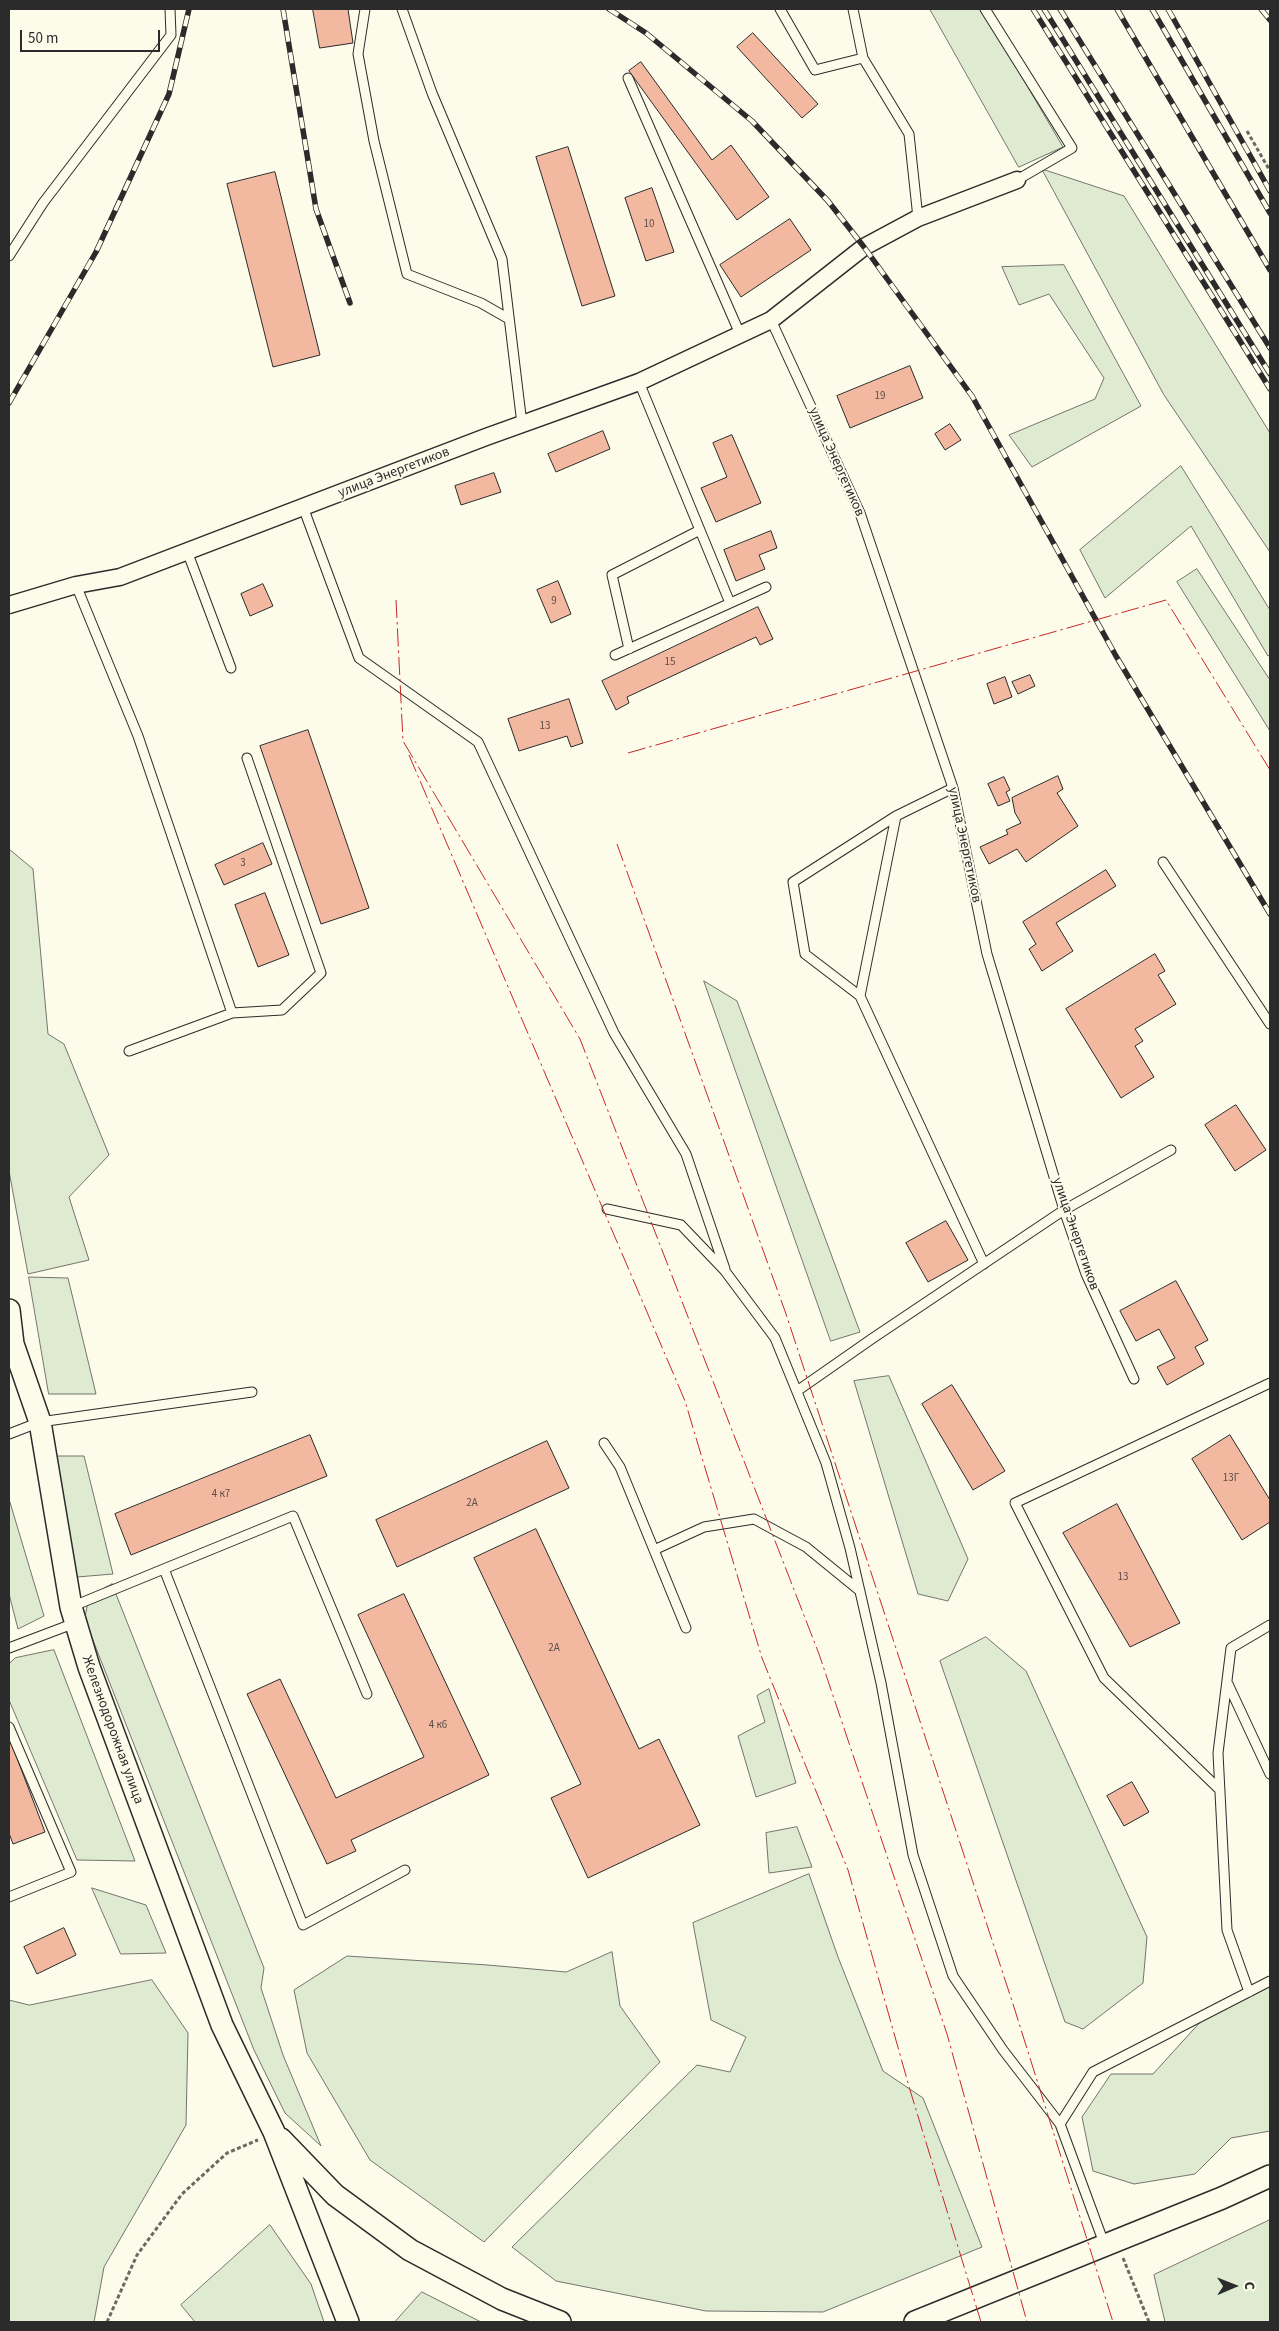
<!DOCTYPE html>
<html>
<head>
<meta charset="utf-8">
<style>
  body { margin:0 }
  #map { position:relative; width:1279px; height:2331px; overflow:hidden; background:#fdfbea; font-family:"Source Sans 3",sans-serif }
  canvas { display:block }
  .frame { position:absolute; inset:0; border:10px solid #2b2b2b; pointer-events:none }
  .north { position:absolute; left:1209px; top:2261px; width:50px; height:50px; -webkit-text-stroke:4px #fdfbea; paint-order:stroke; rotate:89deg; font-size:14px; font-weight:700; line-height:20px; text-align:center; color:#2b2b2b }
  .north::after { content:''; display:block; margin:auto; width:18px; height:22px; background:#2b2b2b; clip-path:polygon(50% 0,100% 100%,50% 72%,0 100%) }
  .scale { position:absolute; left:20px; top:30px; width:140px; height:22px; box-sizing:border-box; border:2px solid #2b2b2b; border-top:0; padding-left:6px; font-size:15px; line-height:18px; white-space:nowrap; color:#2b2b2b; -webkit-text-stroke:4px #fdfbea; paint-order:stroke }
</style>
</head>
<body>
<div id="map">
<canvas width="1279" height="2331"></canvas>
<div class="frame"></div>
<div class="north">С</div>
<div class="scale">50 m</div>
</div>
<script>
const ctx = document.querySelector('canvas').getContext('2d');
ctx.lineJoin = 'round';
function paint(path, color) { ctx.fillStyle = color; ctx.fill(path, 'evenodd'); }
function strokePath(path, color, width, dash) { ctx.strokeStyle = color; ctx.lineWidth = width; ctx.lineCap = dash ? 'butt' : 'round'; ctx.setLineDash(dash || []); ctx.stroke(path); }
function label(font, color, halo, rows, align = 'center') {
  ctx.font = font + ' "Source Sans 3",sans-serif'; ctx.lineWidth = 4; ctx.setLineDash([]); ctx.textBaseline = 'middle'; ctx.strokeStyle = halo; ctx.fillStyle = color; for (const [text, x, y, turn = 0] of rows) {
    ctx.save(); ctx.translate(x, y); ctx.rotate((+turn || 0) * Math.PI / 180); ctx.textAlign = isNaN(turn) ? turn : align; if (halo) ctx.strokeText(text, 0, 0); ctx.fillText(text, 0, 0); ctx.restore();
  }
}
const green = new Path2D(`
  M930 9H982L1063 147 1019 167Z
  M1042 169 1124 196 1270 433V552L1164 395Z
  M1064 265 1141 406 1032 467 1009 435 1095 399 1104 378 1049 294 1019 305 1002 267Z
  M1181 466 1270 610V655L1268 656 1191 526 1105 598 1080 550Z
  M1197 569 1270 680V731L1177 582Z
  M9 849 33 869 48 1034 64 1044 109 1155 69 1197 89 1260 28 1274 9 1171Z
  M704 981 737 1001 860 1332 831 1341Z
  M29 1277 68 1278 96 1394H49Z
  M889 1376 968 1559 948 1601 918 1594 854 1381Z
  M48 1456H84L113 1574 77 1577Z
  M9 1499 44 1616 18 1629 9 1594Z
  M112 1584 264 1968 261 1988 283 2055 321 2146 285 2113 254 2050 85 1620C87 1597 92 1594 112 1584Z
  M986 1637 1026 1671 1147 1937 1143 1983 1083 2029 1065 2022 940 1661Z
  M54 1650 135 1861 77 1860 9 1700V1664L15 1658Z
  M769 1689 796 1783 756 1797 738 1736 765 1722 757 1696Z
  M797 1827 812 1867 769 1873 766 1833Z
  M809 1874 838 1957 883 2071 923 2098 982 2247 823 2312 706 2311 556 2281 512 2247 697 2065 730 2072 746 2037 711 2020 693 1923Z
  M92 1888 146 1905 166 1953 121 1954Z
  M612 1952 620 2006 660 2062 484 2242 370 2160 307 2053 294 1990 347 1956 488 1965 566 1972Z
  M1270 1976V2131L1231 2138 1195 2174 1134 2184 1093 2171 1082 2117 1111 2074H1153L1213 2008Z
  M152 1980 188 2033 186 2125 104 2267 94 2322H9V2000L29 2005Z
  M1270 2220V2322H1165L1154 2275Z
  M270 2225 311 2284 324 2322H195L181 2305Z
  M422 2292 481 2322H395Z`);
paint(green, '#deebd1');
strokePath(green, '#74746e', 1);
const building = new Path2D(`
  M313 9H348L353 43 320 48Z
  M753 33 818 104 802 118 737 47Z
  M641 62 712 160 731 145 769 197 737 220 629 71Z
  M568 147 615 296 582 306 536 157Z
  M275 172 320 355 273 367 227 184Z
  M652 188 674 252 646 261 625 198Z
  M790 219 811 250 741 297 720 265Z
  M910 366 923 398 850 428 837 396Z
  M950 424 961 440 945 450 935 434Z
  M603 431 610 449 556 472 548 454Z
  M732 435 761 503 716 522 701 488 727 477 713 443Z
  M494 473 501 492 461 505 455 486Z
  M771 531 777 548 759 555 765 569 736 581 724 550Z
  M558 581 571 614 551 623 537 590Z
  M263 584 273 606 250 616 241 594Z
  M758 607 773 639 760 645 756 637 627 697 629 703 616 710 602 681Z
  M1030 675 1035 686 1018 694 1012 682Z
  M1005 677 1012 697 994 704 987 684Z
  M569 699 583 743 571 747 567 736 519 751 508 719Z
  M308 730 369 908 321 924 260 746Z
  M1058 776 1063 789 1057 793 1078 826 1026 862 1017 849 989 864 980 847 1008 834 1006 830 1021 823 1015 813 1012 798Z
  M1004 777 1010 790 1006 792 1010 801 998 806 988 784Z
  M263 843 272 864 224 885 215 865Z
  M1106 870 1116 886 1056 923 1073 951 1042 971 1029 949 1036 944 1023 922Z
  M265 893 289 955 258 967 235 905Z
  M1155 954 1165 971 1158 975 1176 1004 1135 1029 1143 1041 1135 1046 1154 1077 1121 1098 1066 1009Z
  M1236 1105 1266 1150 1235 1171 1205 1125Z
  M946 1221 968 1260 928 1282 906 1243Z
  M1176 1281 1208 1340 1195 1347 1204 1364 1167 1385 1157 1367 1175 1358 1159 1329 1136 1341 1120 1311Z
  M952 1385 1005 1471 973 1490 922 1404Z
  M310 1435 327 1476 131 1555 115 1514Z
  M1230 1435 1270 1500V1522L1242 1540 1192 1459Z
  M547 1441 569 1488 397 1567 376 1520Z
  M1117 1504 1180 1623 1130 1647 1063 1533Z
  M536 1529 639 1749 659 1739 700 1825 588 1878 551 1798 581 1784 474 1558Z
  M404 1594 489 1775 351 1840 356 1851 327 1864 247 1694 280 1679 336 1798 424 1757 358 1615Z
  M9 1737 45 1832 13 1844 9 1833Z
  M1132 1782 1149 1812 1124 1826 1107 1796Z
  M64 1928 76 1955 37 1974 24 1947Z`);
paint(building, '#f2b8a0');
strokePath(building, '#2b2b2b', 1);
const service = new Path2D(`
  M365 9 358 54 374 141 407 274 481 303 509 319
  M402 9 432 93 502 259 522 424
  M780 9 815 70 863 58
  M853 9 863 58 909 134 918 218
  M985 9 1072 148 1017 180
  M628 78 740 334
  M9 256 43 203 171 35 170 9
  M771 320 860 513 953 788 987 954 1064 1210 1086 1274 1134 1379
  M639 382 730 603
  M303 507 359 658 478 742 614 1033 686 1154 725 1269
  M187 551 231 668
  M76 585 138 736 232 1013 282 1010 321 973 247 758
  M629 649 612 575 700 530
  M615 655 766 587
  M953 788 896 816 860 996 984 1264
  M1163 862 1270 1024
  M860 996 805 954 793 882 896 816
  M129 1051 232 1013
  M607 1209 681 1225 725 1271 775 1338 826 1463 850 1548 881 1683 913 1855 953 1976 1003 2050 1060 2124 1105 2246
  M797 1391 873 1338 1064 1210 1171 1150
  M9 1434 40 1422 252 1392
  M604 1443 620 1467 686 1628
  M654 1550 704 1527 754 1519 806 1547 860 1591
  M164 1569 303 1925 405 1870
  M71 1607 293 1516 367 1694
  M9 1648 75 1623
  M1228 1684 1270 1774
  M9 1727 71 1872 9 1897
  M1220 1790 1104 1678 1015 1503 1270 1383
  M1249 1992 1227 1930 1218 1753 1231 1648 1270 1625
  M1060 2124 1093 2072 1270 1981`);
const minor = new Path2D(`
  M9 605 76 585 120 577 486 437 639 382 771 320 864 247 918 218 1017 180`);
const tertiary = new Path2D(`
  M9 1310 13 1344 40 1422 71 1607 89 1667 222 2025 274 2132 348 2322
  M281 2139 335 2195 410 2250 502 2299 560 2322
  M915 2322 1222 2198 1270 2176`);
strokePath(service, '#2b2b2b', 11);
strokePath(minor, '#2b2b2b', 19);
strokePath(tertiary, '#2b2b2b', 24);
strokePath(new Path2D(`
  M1247 131 1270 171
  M1123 2258 1149 2322
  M107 2322 137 2255 182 2194 227 2153 258 2140`), '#6a6964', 3, [4, 2.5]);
strokePath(service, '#fdfbea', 9);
strokePath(minor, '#fdfbea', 16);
strokePath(tertiary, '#fdfbea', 21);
const rail = new Path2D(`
  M283 9 316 209 350 303
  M609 9 646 33 752 121 828 201 864 247 972 396 1116 656 1270 914
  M1033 9 1270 389
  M1044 9 1270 374
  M1060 9 1270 348
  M1117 9 1270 270
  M1152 9 1270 213
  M1168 9 1270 191
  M1261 9 1270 20
  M9 403 96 252 169 94 189 9`);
strokePath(rail, '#2b2b2b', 5.5);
strokePath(rail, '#fdfbea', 4, [11]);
strokePath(new Path2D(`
  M396 600 403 741 580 1039 819 1654 947 2034 1027 2322
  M628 753 1166 600 1270 770
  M409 755 685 1401 762 1658 848 1870 910 2090 981 2322
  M617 844 786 1314 1013 2004 1113 2322`), '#c62828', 1, [18, 4, 2.5, 4]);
label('11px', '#5d4e48', null, [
  ["10",649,225],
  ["19",880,397],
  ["9",554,602],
  ["15",670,663],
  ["13",545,727],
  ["3",243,864],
  ["13Г",1231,1479],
  ["4 к7",221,1495],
  ["2А",472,1504],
  ["13",1123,1578],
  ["2А",554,1649],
  ["4 к6",438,1726]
]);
label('14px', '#2b2b2b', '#fdfbea', [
  ["улица Энергетиков",836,462,66],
  ["улица Энергетиков",394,473,-21],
  ["улица Энергетиков",964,845,78],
  ["улица Энергетиков",1075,1234,71],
  ["Железнодорожная улица",112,1730,70]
]);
</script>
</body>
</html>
